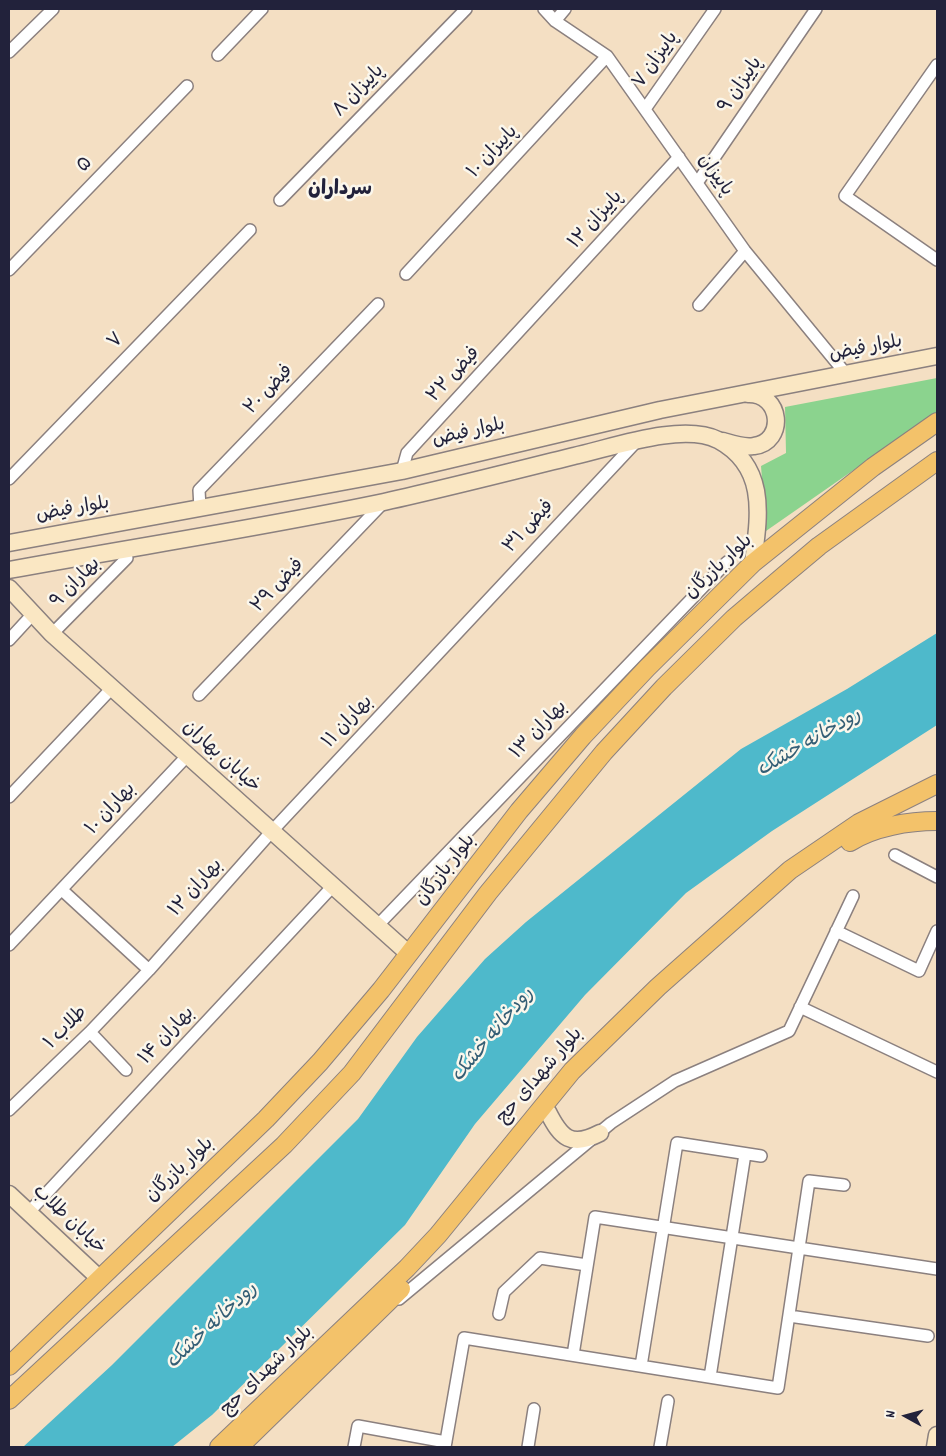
<!DOCTYPE html>
<html>
<head>
<meta charset="utf-8">
<style>
  body { margin:0 }
  #map { position:relative; width:946px; height:1456px; overflow:hidden; background:#f4dfc3; font-family:Dekko,sans-serif }
  canvas { display:block }
  .frame { position:absolute; inset:0; border:10px solid #22223b; pointer-events:none }
  .north { position:absolute; left:881px; top:1391px; width:50px; height:50px; -webkit-text-stroke:4px #fbf7ec; paint-order:stroke; rotate:277deg; font-size:14px; font-weight:700; line-height:20px; text-align:center; color:#22223b }
  .north::after { content:''; display:block; margin:auto; width:18px; height:22px; background:#22223b; clip-path:polygon(50% 0,100% 100%,50% 72%,0 100%) }
</style>
</head>
<body>
<div id="map">
<canvas width="946" height="1456"></canvas>
<div class="frame"></div>
<div class="north">N</div>
</div>
<script>
const ctx = document.querySelector('canvas').getContext('2d');
ctx.lineJoin = 'round';
function paint(path, color) { ctx.fillStyle = color; ctx.fill(path, 'evenodd'); }
function strokePath(path, color, width, dash) { ctx.strokeStyle = color; ctx.lineWidth = width; ctx.lineCap = dash ? 'butt' : 'round'; ctx.setLineDash(dash || []); ctx.stroke(path); }
function label(font, color, halo, rows, align = 'center') {
  ctx.font = font + ' Dekko,"Playpen Sans Arabic",sans-serif'; ctx.lineWidth = 5; ctx.setLineDash([]); ctx.textBaseline = 'middle'; ctx.strokeStyle = halo; ctx.fillStyle = color; for (const [text, x, y, turn = 0] of rows) {
    ctx.save(); ctx.translate(x, y); ctx.rotate((+turn || 0) * Math.PI / 180); ctx.textAlign = isNaN(turn) ? turn : align; if (halo) ctx.strokeText(text, 0, 0); ctx.fillText(text, 0, 0); ctx.restore();
  }
}
paint(new Path2D(`
  M937 378V412L766 531 761 466 786 453 785 407Z`), '#8bd38e');
paint(new Path2D(`
  M937 633V725L772 831 686 893 585 995 527 1063 475 1124 405 1225 212 1415 172 1447H23L112 1365 358 1119 417 1037 485 959 526 922 741 749 847 689Z`), '#4eb9cb');
const street = new Path2D(`
  M544 9 555 21 607 56 745 251 846 374
  M555 21 565 9
  M9 52 53 9
  M218 55 262 9
  M937 65 845 196 937 260
  M645 109 715 9
  M697 183 816 9
  M280 200 466 9
  M9 270 187 86
  M406 274 607 56
  M699 305 745 251
  M402 471 407 453 679 157
  M9 479 250 230
  M200 508 199 490 378 304
  M52 634 127 558
  M9 640 32 615
  M199 695 384 502
  M9 797 112 688
  M895 855 937 877
  M62 890 149 970
  M378 925 727 562
  M836 931 919 971 937 931
  M9 945 188 755
  M800 1007 937 1072
  M90 1032 126 1070
  M9 1110 90 1032 149 970 272 831 636 442
  M29 1212 333 886
  M399 1299 611 1123 675 1081 789 1031 853 896
  M499 1314 504 1292 540 1258 587 1265
  M789 1316 928 1336
  M573 1355 595 1217 937 1269
  M641 1366 677 1143 761 1156
  M710 1377 745 1154
  M354 1447 358 1426 446 1442
  M445 1447 464 1338 778 1388 809 1181 844 1185
  M528 1447 534 1409
  M660 1447 668 1401`);
const secondary = new Path2D(`
  M723 441C733 444 744 448 754 446 786 442 782 393 748 394
  M9 543 402 471 660 410 937 356
  M9 570C134 547 260 528 384 502 447 488 510 472 574 456 611 448 682 422 718 440 768 467 759 516 753 563
  M9 588 52 634 409 954
  M548 1112C561 1138 571 1148 600 1133
  M9 1194 99 1278
  M935 1447 937 1435`);
const primary = new Path2D(`
  M850 842C873 827 909 821 937 821
  M9 1366 266 1119 320 1062 381 990 519 811 583 736 647 668 753 563 873 467 937 422
  M9 1400 284 1145 352 1073 488 893 604 752 664 687 734 618 781 578 819 546 937 461
  M219 1447 407 1268 438 1235 572 1071 658 987 790 870 859 823 937 784
  M239 1447 401 1289`);
strokePath(street, '#8b807f', 14);
strokePath(secondary, '#8b807f', 19);
strokePath(primary, '#8b807f', 20);
strokePath(street, '#fff', 11);
strokePath(secondary, '#fae7c3', 16);
strokePath(primary, '#f3c26a', 18);
label('19px', '#22223b', '#fbf7ec', [
  ["پاییزان ۷",657,61,-55],
  ["پاییزان ۹",742,86,-56],
  ["پاییزان ۸",360,92,-46],
  ["پاییزان ۱۰",494,153,-47],
  ["۵",86,166,-46],
  ["پاییزان",714,176,55],
  ["پاییزان ۱۲",597,221,-48],
  ["۷",117,342,-46],
  ["بلوار فیض",866,350,-11],
  ["فیض ۲۲",455,376,-47],
  ["فیض ۲۰",270,391,-46],
  ["بلوار فیض",469,434,-13],
  ["بلوار فیض",73,511,-10],
  ["فیض ۳۱",530,528,-47],
  ["بلوار بازرگان",720,568,-43],
  ["بهاران ۹",77,584,-46],
  ["فیض ۲۹",279,587,-46],
  ["بهاران ۱۱",349,723,-47],
  ["بهاران ۱۳",540,731,-46],
  ["خیابان بهاران",220,758,42],
  ["بهاران ۱۰",112,810,-47],
  ["بلوار بازرگان",447,871,-52],
  ["بهاران ۱۲",197,889,-48],
  ["طلاب ۱",67,1029,-45],
  ["بهاران ۱۴",168,1037,-47],
  ["بلوار شهدای حج",541,1077,-49],
  ["بلوار بازرگان",181,1171,-43],
  ["خیابان طلاب",68,1221,43],
  ["بلوار شهدای حج",268,1372,-44]
]);
label('bold 20px', '#22223b', '#fbf7ec', [
  ["سرداران",340,191]
]);
label('italic 20px', '#345e75', '#fbf7ec', [
  ["رودخانه خشک",810,744,-30],
  ["رودخانه خشک",494,1036,-50],
  ["رودخانه خشک",213,1327,-43]
]);
</script>
</body>
</html>
